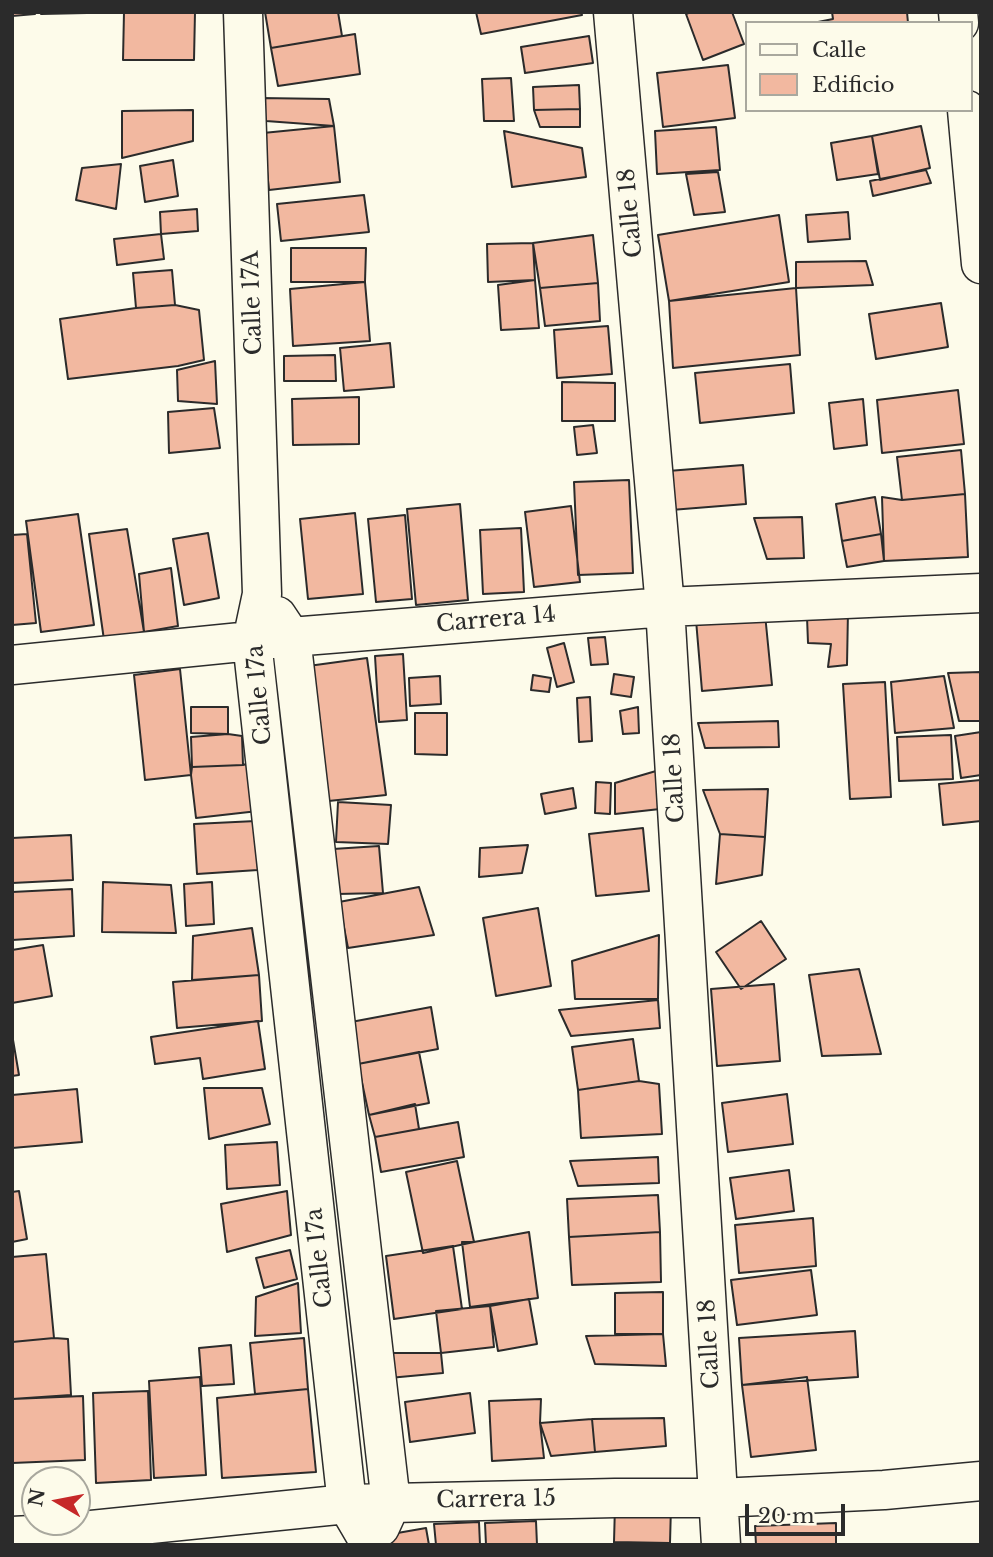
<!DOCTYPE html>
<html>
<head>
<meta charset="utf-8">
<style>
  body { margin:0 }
  #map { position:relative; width:993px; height:1557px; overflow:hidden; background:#fdfbea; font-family:"Libre Baskerville",serif }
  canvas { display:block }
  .frame { position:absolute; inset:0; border:14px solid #2b2b2b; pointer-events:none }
  .legend { position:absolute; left:745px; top:21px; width:228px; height:91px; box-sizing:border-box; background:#fdfbea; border:2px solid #a9a89e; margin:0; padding:9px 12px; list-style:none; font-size:21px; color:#2b2b2b }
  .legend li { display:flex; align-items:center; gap:14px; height:35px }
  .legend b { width:35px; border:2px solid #a9a89e }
  .north { position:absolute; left:21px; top:1466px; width:70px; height:70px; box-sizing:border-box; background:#fdfbea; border:2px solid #a9a89e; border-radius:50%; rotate:280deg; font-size:19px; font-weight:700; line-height:28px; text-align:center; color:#2b2b2b }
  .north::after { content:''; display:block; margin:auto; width:24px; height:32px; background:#c62828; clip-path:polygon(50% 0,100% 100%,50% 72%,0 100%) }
  .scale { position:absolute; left:745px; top:1504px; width:100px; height:32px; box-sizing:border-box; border:4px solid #2b2b2b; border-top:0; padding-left:9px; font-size:21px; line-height:24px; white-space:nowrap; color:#2b2b2b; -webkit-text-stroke:5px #fdfbea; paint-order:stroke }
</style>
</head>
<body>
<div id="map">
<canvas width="993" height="1557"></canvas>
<div class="frame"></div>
<ul class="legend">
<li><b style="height:9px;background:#fdfbea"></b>Calle</li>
<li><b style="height:19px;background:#f2b8a0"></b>Edificio</li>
</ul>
<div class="north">N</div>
<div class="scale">20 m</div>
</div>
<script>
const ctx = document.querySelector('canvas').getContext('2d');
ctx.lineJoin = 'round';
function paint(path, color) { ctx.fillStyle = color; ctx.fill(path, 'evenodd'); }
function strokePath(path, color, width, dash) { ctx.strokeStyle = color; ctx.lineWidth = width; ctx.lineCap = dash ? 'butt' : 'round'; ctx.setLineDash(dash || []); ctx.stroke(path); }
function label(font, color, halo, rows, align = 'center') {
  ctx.font = font + ' "Libre Baskerville",serif'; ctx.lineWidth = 5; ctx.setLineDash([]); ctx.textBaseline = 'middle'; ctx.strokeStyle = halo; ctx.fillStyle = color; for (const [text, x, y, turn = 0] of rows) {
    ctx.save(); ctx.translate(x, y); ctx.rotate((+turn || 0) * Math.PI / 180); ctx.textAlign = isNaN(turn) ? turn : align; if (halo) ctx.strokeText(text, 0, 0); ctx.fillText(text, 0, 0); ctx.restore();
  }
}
const building = new Path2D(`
  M12 12H35V14L12 16Z
  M41 12H87V13L41 14Z
  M124 12H195L194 60H123Z
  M265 12H338L342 36 271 48Z
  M476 12H581L582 15 481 34Z
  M691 12H732L744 44 703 60 686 14Z
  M832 12H907L908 23H813L833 19Z
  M355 34 360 74 278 86 271 48Z
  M589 36 593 63 525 73 521 47Z
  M728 65 735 118 663 127 657 73Z
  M511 78 514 121H484L482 79Z
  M579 85 580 109 534 110 533 87Z
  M260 98 329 99 334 126 266 121Z
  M580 109V127H540L534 110Z
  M193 110V141L122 158V111Z
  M334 126 340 182 269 190 263 133Z
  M921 126 930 168 880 180 872 136Z
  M716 127 720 170 657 174 655 131Z
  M504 131 582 148 586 177 512 187Z
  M872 136 878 174 837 180 831 143Z
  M173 160 178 196 145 202 140 166Z
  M121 164 116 209 76 200 82 168Z
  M926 170 931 183 873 196 870 181Z
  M718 172 725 212 694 215 686 174Z
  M364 195 369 232 281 241 277 204Z
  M197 209 198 231 161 234 160 212Z
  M848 212 850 239 808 242 806 215Z
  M779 215 789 282 669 301 658 235Z
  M161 234 164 259 117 265 114 239Z
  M593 235 598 283 540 288 533 243Z
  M533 243 535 280 488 282 487 244Z
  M291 248H366L365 282H291Z
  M866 261 873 285 796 288V262Z
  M172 270 175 305 136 308 133 273Z
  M535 280 539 328 501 330 498 285Z
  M365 282 370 341 293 346 290 289Z
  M598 283 600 321 545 326 540 288Z
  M796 288 800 355 673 368 669 301Z
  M941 303 948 347 876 359 869 314Z
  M175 305 199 310 204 360 178 366 68 379 60 319 136 308Z
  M608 326 612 374 557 378 554 330Z
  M390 343 394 387 344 391 340 348Z
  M335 355 336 381H284V356Z
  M215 361 217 404 178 401 177 370Z
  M790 364 794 413 700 423 695 373Z
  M562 382 615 383V421H562Z
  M958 390 964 444 882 453 877 400Z
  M359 397V444L293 445 292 399Z
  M863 399 867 445 834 449 829 403Z
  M214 408 220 448 169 453 168 412Z
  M593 425 597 453 577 455 574 427Z
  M961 450 965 494 902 500 897 457Z
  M743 465 746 504 671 510 668 471Z
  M629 480 633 573 578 575 574 482Z
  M965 494 968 557 884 561 882 497 902 500Z
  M875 497 881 534 842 541 836 504Z
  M460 504 468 600 416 605 407 509Z
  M571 506 580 582 534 587 525 512Z
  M355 513 363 594 308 599 300 519Z
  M78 514 94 625 41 632 26 521Z
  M405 515 412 599 376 602 368 519Z
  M802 517 804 558 767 559 754 518Z
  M521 528 524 592 483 594 480 530Z
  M127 529 144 632 104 640 89 534Z
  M208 533 219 598 184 605 173 539Z
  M27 534 36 623 12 625V535Z
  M881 534 884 561 847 567 842 541Z
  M171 568 178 626 144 632 139 574Z
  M848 611 847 665 828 667 831 644 808 643 807 617Z
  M765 614 772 685 702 691 696 620Z
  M605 637 608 664 591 665 588 638Z
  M564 643 574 682 557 687 547 648Z
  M403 654 407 720 379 722 375 656Z
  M367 658 386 795 319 802 301 667Z
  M180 669 191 775 145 780 134 675Z
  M981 672V721H959L948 673Z
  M614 674 634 677 631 697 611 694Z
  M533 675 551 678 549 692 531 690Z
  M440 676 441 704 410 706 409 678Z
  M944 676 954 728 895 733 891 682Z
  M885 682 891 797 850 799 843 684Z
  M590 697 592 741 579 742 577 698Z
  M191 707H228V734L191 733Z
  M638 707 639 733 623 734 620 711Z
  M415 713H447V755L415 754Z
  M778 721 779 747 705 748 698 723Z
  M981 732V775L961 778 955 736Z
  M228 734 242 736 243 765 192 767 191 737Z
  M951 735 953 779 899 781 897 737Z
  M253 762 258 811 196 818 191 775 192 767 243 765Z
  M656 771 660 809 615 814V783Z
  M981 780V821L943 825 939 784Z
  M596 782 611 783 610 814 595 813Z
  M573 788 576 808 545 814 541 794Z
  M768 789 765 837 720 834 703 790Z
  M338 802 391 805 388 844 336 842Z
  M256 821 258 870 197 874 194 824Z
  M643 828 649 891 596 896 589 834Z
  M720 834 765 837 762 875 716 884Z
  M71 835 73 880 12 883V838Z
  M528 845 522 873 479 877 480 848Z
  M379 846 383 893 337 894 333 849Z
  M103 882 171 885 176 933 102 932Z
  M212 882 214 924 186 926 184 884Z
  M419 887 434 935 348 948 339 902Z
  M72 889 74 936 12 940V892Z
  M538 908 551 986 496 996 483 918Z
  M761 921 786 959 741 989 716 952Z
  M252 928 259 975 192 980 193 936Z
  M659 935 658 999H575L572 961Z
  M43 945 52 996 12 1003V950Z
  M859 969 881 1054 822 1056 809 975Z
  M259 975 262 1021 177 1028 173 982Z
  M774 984 780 1061 717 1066 711 989Z
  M658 1000 660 1028 571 1036 559 1010Z
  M431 1007 438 1049 358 1064 351 1022Z
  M258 1021 265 1069 203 1079 200 1058 155 1064 151 1037Z
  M12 1034 19 1075 12 1076Z
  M633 1039 639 1081 578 1090 572 1047Z
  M419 1052 429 1103 369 1115 358 1064Z
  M639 1081 659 1084 662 1134 581 1138 578 1090Z
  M204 1088H262L270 1124 209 1139Z
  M77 1089 82 1142 12 1148V1095Z
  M787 1094 793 1144 728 1152 722 1103Z
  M415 1104 419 1129 375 1137 369 1115Z
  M458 1122 464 1157 381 1172 375 1137Z
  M277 1142 280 1185 227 1189 225 1145Z
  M658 1157 659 1183 578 1186 570 1161Z
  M457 1161 474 1242 423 1253 406 1172Z
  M789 1170 794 1211 736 1219 730 1178Z
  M19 1191 27 1239 12 1242V1192Z
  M287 1191 291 1235 227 1252 221 1204Z
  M658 1195 660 1232 569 1237 567 1199Z
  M813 1218 816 1266 739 1273 735 1225Z
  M529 1232 538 1298 470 1307 462 1242H474Z
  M660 1232 661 1282 572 1285 569 1237Z
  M453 1246 462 1309 394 1319 386 1256Z
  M290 1250 297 1279 264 1288 256 1258Z
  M46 1254 54 1338 12 1342V1257Z
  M811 1270 817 1315 737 1325 731 1280Z
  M298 1283 301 1333 255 1336 256 1297Z
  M663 1292V1334H615V1293Z
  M529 1299 537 1344 498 1351 490 1306Z
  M490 1306 494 1347 441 1353 436 1311Z
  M855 1331 858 1377 742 1385 739 1338Z
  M663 1334 666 1366 595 1364 586 1336Z
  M54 1338 68 1339 71 1395 12 1399V1342Z
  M304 1338 308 1389 255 1394 250 1343Z
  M231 1345 234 1384 202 1386 199 1348Z
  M389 1353H441L443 1373 389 1378Z
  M200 1377 206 1475 154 1478 149 1381Z
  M807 1377 816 1450 751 1457 742 1385Z
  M308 1389 316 1472 222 1478 217 1398Z
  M148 1391 151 1480 96 1483 93 1393Z
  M470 1393 475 1433 410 1442 405 1402Z
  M83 1396 85 1460 12 1463V1399Z
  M541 1399 540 1423 544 1458 492 1461 489 1401Z
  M664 1418 666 1446 595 1452 592 1419Z
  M592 1419 595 1452 551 1456 540 1423Z
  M615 1505 671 1506 670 1543 614 1542Z
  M536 1521 537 1545H486L485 1523Z
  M479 1522 480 1545H436L434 1524Z
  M836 1523V1545H756L755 1526Z
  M426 1528 429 1545H388L386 1535Z
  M614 1542 670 1543V1545H614Z`);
paint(building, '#f2b8a0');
strokePath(building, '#2b2b2b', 2);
const minor = new Path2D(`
  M243 12 262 594 252 641 347 1504 371 1545
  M613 12 665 607 721 1545
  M958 12 959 23
  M967 110 981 264
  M277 616 291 637 391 1503 380 1527
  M12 665 291 637 665 607 981 593
  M12 1536 52 1534 347 1504 615 1498H719L884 1490 981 1481`);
strokePath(minor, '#2b2b2b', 41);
strokePath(minor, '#fdfbea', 38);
label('23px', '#2b2b2b', '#fdfbea', [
  ["Calle 18",631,213,-95],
  ["Calle 17A",253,303,-92],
  ["Carrera 14",496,620,-5],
  ["Calle 17a",260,695,-95],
  ["Calle 18",675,778,-93],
  ["Calle 17a",320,1258,-96],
  ["Calle 18",710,1344,-93],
  ["Carrera 15",496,1500,-1]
]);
</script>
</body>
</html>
